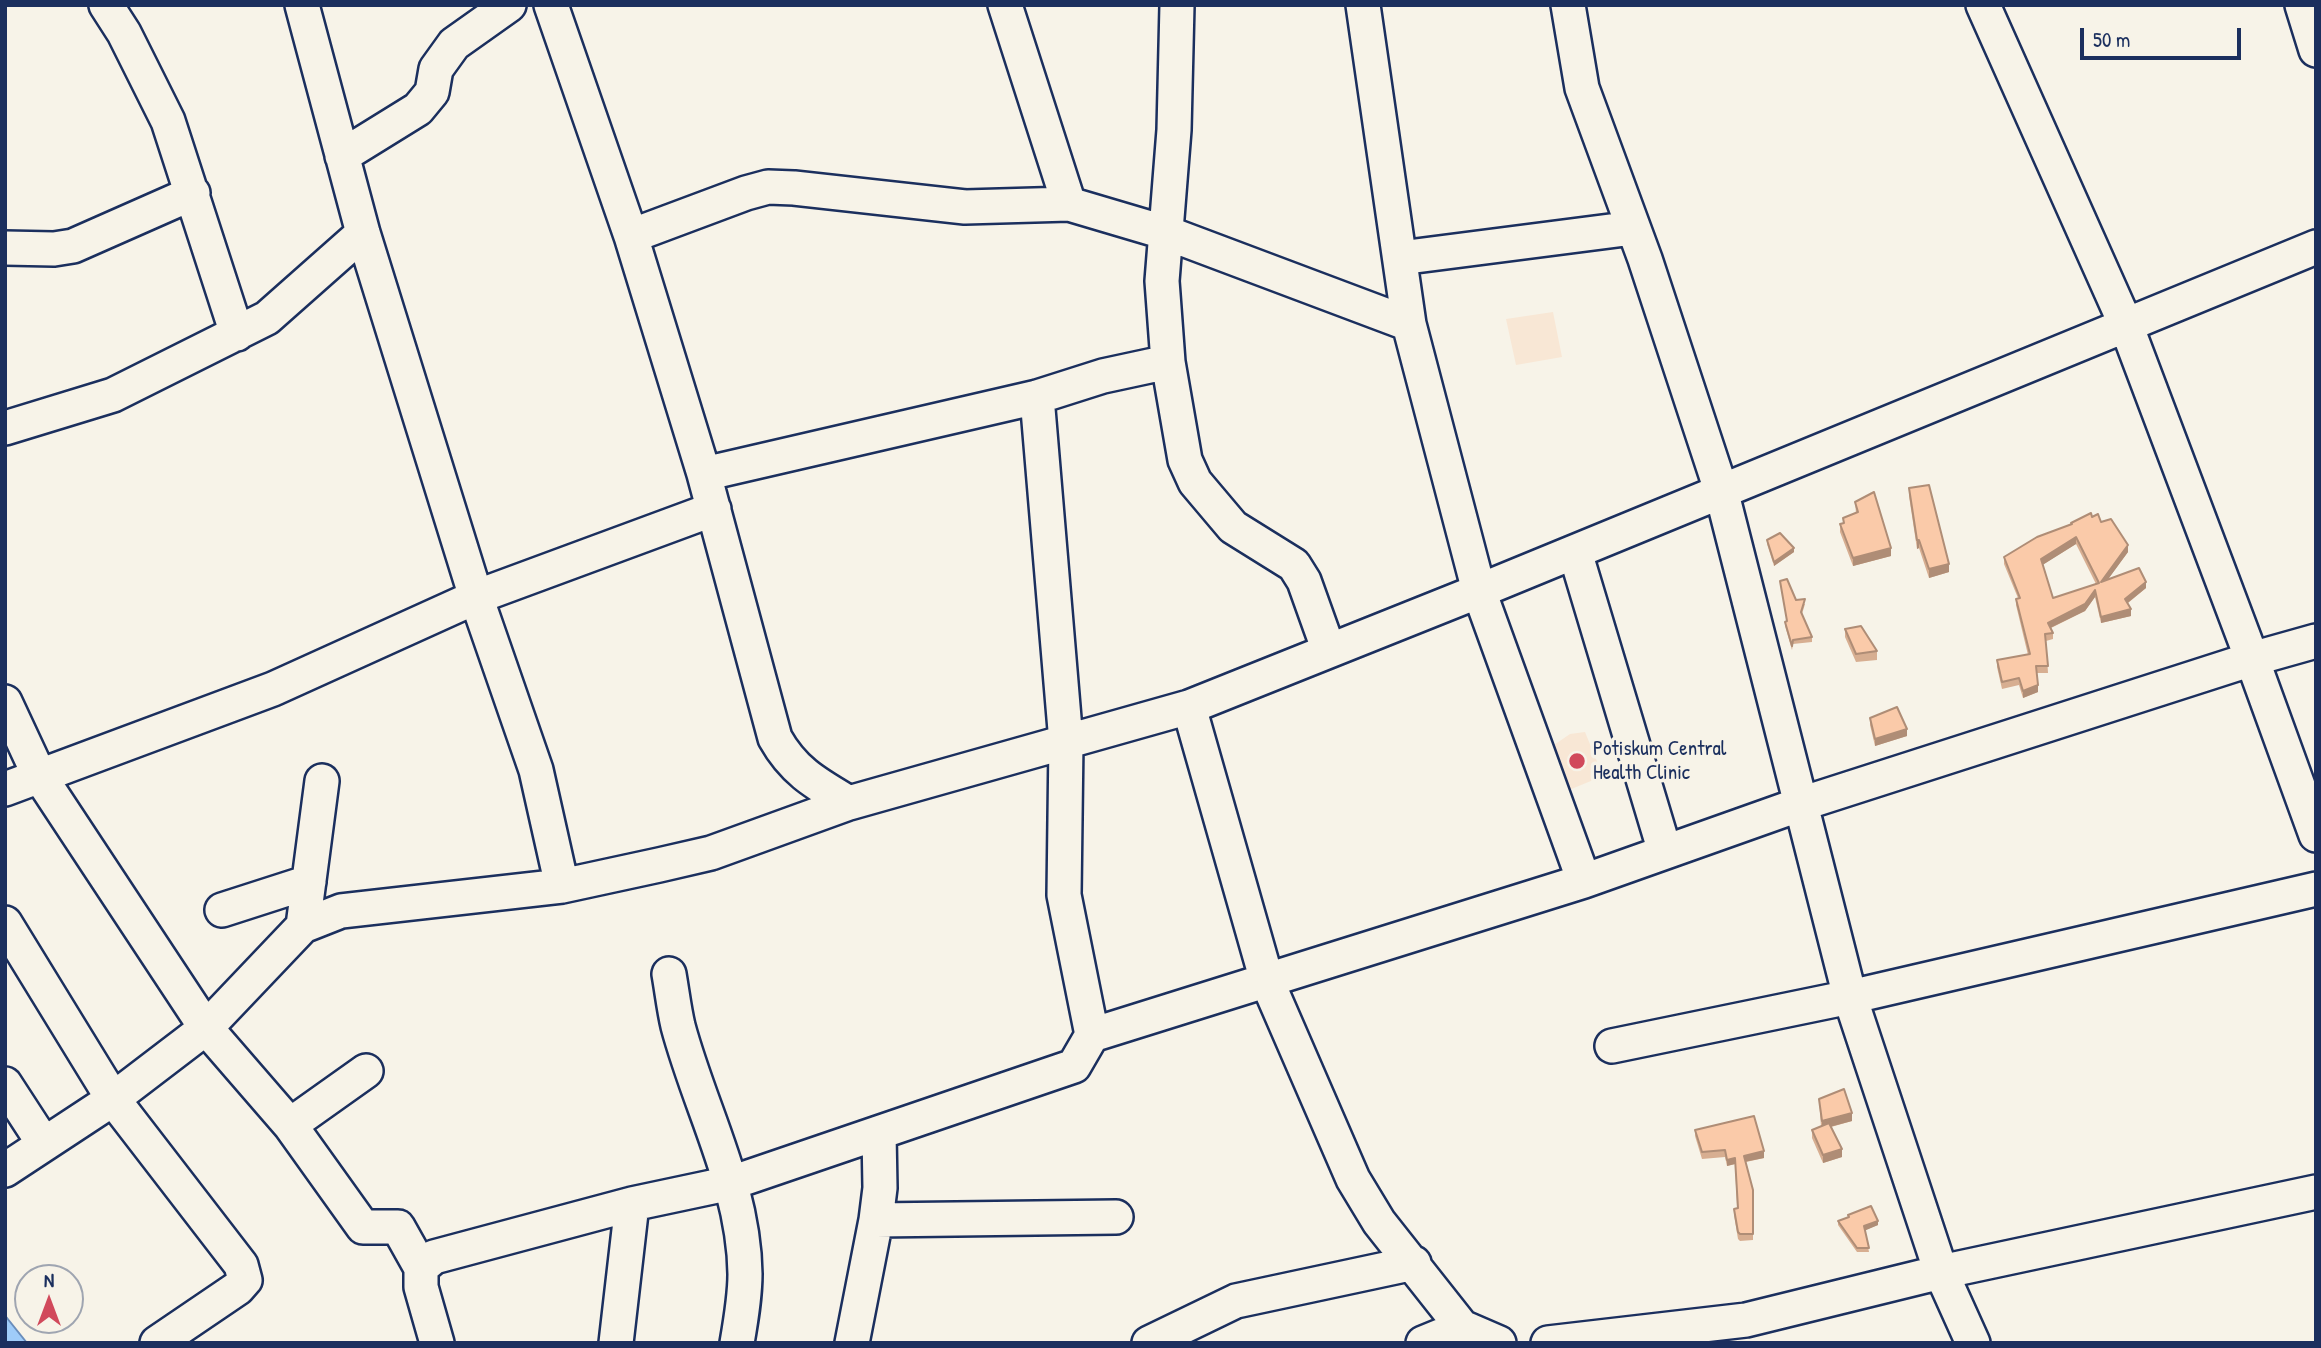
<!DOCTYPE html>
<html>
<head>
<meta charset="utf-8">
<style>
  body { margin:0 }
  #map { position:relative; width:2321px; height:1348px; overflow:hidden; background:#f7f3e8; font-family:"Patrick Hand",sans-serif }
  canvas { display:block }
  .frame { position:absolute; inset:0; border:7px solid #1b2f5e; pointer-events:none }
  .north { position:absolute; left:14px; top:1264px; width:70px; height:70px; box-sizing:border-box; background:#f7f3e8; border:2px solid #9fa5b1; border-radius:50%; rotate:0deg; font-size:19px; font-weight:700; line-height:28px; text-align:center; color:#1b2f5e }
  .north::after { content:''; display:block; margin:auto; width:24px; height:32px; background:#d1495b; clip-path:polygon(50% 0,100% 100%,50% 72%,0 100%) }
  .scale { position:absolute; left:2080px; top:28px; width:161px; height:32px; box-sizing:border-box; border:4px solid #1b2f5e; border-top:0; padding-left:9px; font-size:21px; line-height:24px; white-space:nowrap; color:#1b2f5e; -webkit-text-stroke:5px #f7f3e8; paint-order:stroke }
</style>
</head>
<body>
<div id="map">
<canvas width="2321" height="1348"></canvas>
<div class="frame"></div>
<div class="north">N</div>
<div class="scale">50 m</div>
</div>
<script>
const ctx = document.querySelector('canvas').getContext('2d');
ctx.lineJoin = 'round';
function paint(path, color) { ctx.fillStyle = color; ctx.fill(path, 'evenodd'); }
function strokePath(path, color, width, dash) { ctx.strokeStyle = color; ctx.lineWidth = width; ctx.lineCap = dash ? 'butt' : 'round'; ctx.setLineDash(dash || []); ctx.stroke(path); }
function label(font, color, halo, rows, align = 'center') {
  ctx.font = font + ' "Patrick Hand",sans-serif'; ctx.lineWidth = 7; ctx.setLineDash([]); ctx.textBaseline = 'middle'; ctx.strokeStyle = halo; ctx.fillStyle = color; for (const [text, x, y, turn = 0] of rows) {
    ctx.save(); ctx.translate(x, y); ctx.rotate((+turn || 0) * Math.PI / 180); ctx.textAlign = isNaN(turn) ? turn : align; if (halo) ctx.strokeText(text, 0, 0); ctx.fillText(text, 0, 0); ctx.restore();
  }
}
paint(new Path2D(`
  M1553 312 1562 357 1516 365 1506 319Z
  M1585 732 1603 776 1569 790 1551 747 1570 734Z`), '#f8e7d5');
const water = new Path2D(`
  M5 1316 7 1318 27 1343H5Z`);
paint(water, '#9fccf9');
strokePath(water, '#6a8dbb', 2);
const minor = new Path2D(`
  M106 5 124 33 168 121 237 334
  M302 5 363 233 476 597 536 770 562 886
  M551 5 631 236 704 474 775 738C794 772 817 784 849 803L1189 707 1479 591 2316 247
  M1005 5 1069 204
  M1177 5 1174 130 1162 281 1168 362 1185 460 1195 482 1233 527 1294 565 1304 581 1329 651
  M1363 5 1409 324 1479 591 1584 881
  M1568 5 1582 88 1645 259 1721 490 1850 997 2316 889
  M1983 5 2126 325 2252 659 2316 835
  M2302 5 2316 50
  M342 156 418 109 432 92 436 69 454 44 509 5
  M631 236 746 193 768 187 794 188 965 207 1069 204 1167 233 1409 324
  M5 248 54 249 73 246 193 193
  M1400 258 1633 228
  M1037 397 1066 742 1064 895 1092 1035
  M5 428 113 395 267 318 363 233
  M704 474 1037 397 1103 376 1168 362
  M1575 552 1665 852
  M5 702 39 775 206 1028 290 1125 363 1227H398L421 1268V1287L437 1343
  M1189 707 1267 981 1353 1179 1379 1222 1462 1327 1499 1343
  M5 789 273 689 476 597 714 509
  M222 910 309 882
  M5 923 113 1099 241 1265 245 1280 238 1288 157 1343
  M303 926 322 781
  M669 974C672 991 674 1009 678 1026 700 1109 744 1186 745 1274 745 1297 741 1320 737 1343
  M1612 1046 1850 997 1941 1272 1973 1343
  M5 1084 44 1144
  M290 1125 366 1071
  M5 1170 113 1099 206 1028 303 926 341 911 562 886 659 865 711 853 849 803
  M876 1220 1116 1217
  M421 1268 434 1257 632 1204 731 1183 1074 1066 1092 1035 1584 881 1801 804 2252 659 2316 641
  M616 1343 632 1204
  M852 1343 876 1220 880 1188 879 1133
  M1149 1343 1236 1301 1414 1263
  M1423 1343 1462 1327
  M1548 1343 1746 1320 1941 1272 2316 1192`);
strokePath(minor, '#1b2f5e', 38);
strokePath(minor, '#f7f3e8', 33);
paint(new Path2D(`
  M1909 488 1949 572 1929 578 1919 548 1917 549 1909 496Z
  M1855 502 1891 556 1853 566 1840 532V524L1843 523V518L1856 513Z
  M2092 517 2101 522 2128 552 2108 579 2146 588 2128 603 2131 616 2101 623 2095 597 2085 611 2051 628 2053 633V639L2046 641 2048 673H2036L2038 692 2023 698 2019 685 2002 689 1997 667V660L2028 655 2016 605V599L2018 598 2004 564V557L2071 525V523ZM2076 544 2096 584 2053 598 2042 565Z
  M1767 540 1794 552 1774 566 1767 544Z
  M1780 581 1796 600 1805 604 1802 614 1812 637V642L1793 644 1792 650 1785 626V622L1787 621Z
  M1845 629 1877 651V660L1856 662 1845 637Z
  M1870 718 1907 736 1875 746 1870 725Z
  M1819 1099 1852 1121 1831 1127 1842 1157 1823 1163 1812 1138V1130L1821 1126Z
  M1695 1130 1764 1158 1746 1162 1753 1190V1240L1740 1241 1738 1239 1734 1215V1209L1737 1208 1735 1164 1727 1166 1725 1157 1702 1159 1695 1136Z
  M1848 1215 1878 1225 1865 1230 1869 1252H1857L1838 1225V1221L1848 1218Z`), '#d7ae91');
paint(new Path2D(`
  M2076 537V544L2041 566V559Z
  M1917 540H1919V548L1917 549Z
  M2128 545V552L2101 589V582Z
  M1794 548V552L1774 566V562Z
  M1891 548V556L1853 566V558Z
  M1949 564V572L1929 578V569Z
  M2146 582V588L2125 605V599Z
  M2095 590V597L2085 611 2048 629V623Z
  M2131 609V616L2101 623V617Z
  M2038 685V692L2023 698V691Z
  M1907 729V736L1875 746V739Z
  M1852 1113V1121L1822 1129V1121Z
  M1842 1149V1157L1823 1163V1155Z
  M1764 1151V1158L1744 1162V1156Z
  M1735 1158V1164L1727 1166V1160Z
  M1878 1221V1225L1864 1231V1226Z`), '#af8d76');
const building = new Path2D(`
  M1929 485 1949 564 1929 569 1919 540H1917L1909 488Z
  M1874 492 1891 548 1853 558 1840 524 1844 523 1843 518 1858 512 1855 502Z
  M2091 513 2092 517 2098 514 2101 522 2111 519 2128 545 2101 582 2139 568 2146 582 2125 599 2131 609 2101 617 2095 590 2085 604 2048 623 2053 633 2045 634 2048 666H2036L2038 685 2023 691 2019 678 2002 682 1997 660 2030 654 2016 599 2020 598 2004 557 2037 537 2072 524 2071 523ZM2076 537 2099 583 2053 598 2041 559Z
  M1780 533 1794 548 1774 562 1767 540Z
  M1787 579 1796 600 1805 599 1801 612 1812 637 1793 640 1792 646 1785 622 1787 621 1780 581Z
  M1861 626 1877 651 1856 654 1845 629Z
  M1897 707 1907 729 1875 739 1870 718Z
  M1844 1089 1852 1113 1822 1121 1819 1099Z
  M1754 1116 1764 1151 1744 1156 1753 1190V1234H1740L1738 1232 1734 1209 1738 1208 1735 1158 1727 1160 1725 1150 1702 1152 1695 1130Z
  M1829 1123 1842 1149 1823 1155 1812 1130Z
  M1871 1206 1878 1221 1864 1226 1869 1248H1857L1838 1221 1849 1217 1848 1215Z`);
paint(building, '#facaa9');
strokePath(building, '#af8d76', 2);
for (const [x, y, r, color] of [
  [1577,761,9,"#d1495b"]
]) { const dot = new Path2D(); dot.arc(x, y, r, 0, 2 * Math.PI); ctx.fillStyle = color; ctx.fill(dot); strokePath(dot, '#f7f3e8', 2.5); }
label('21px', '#1b2f5e', '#f7f3e8', [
  ["Potiskum Central",1593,749],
  ["Health Clinic",1593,773]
], 'left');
</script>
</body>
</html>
